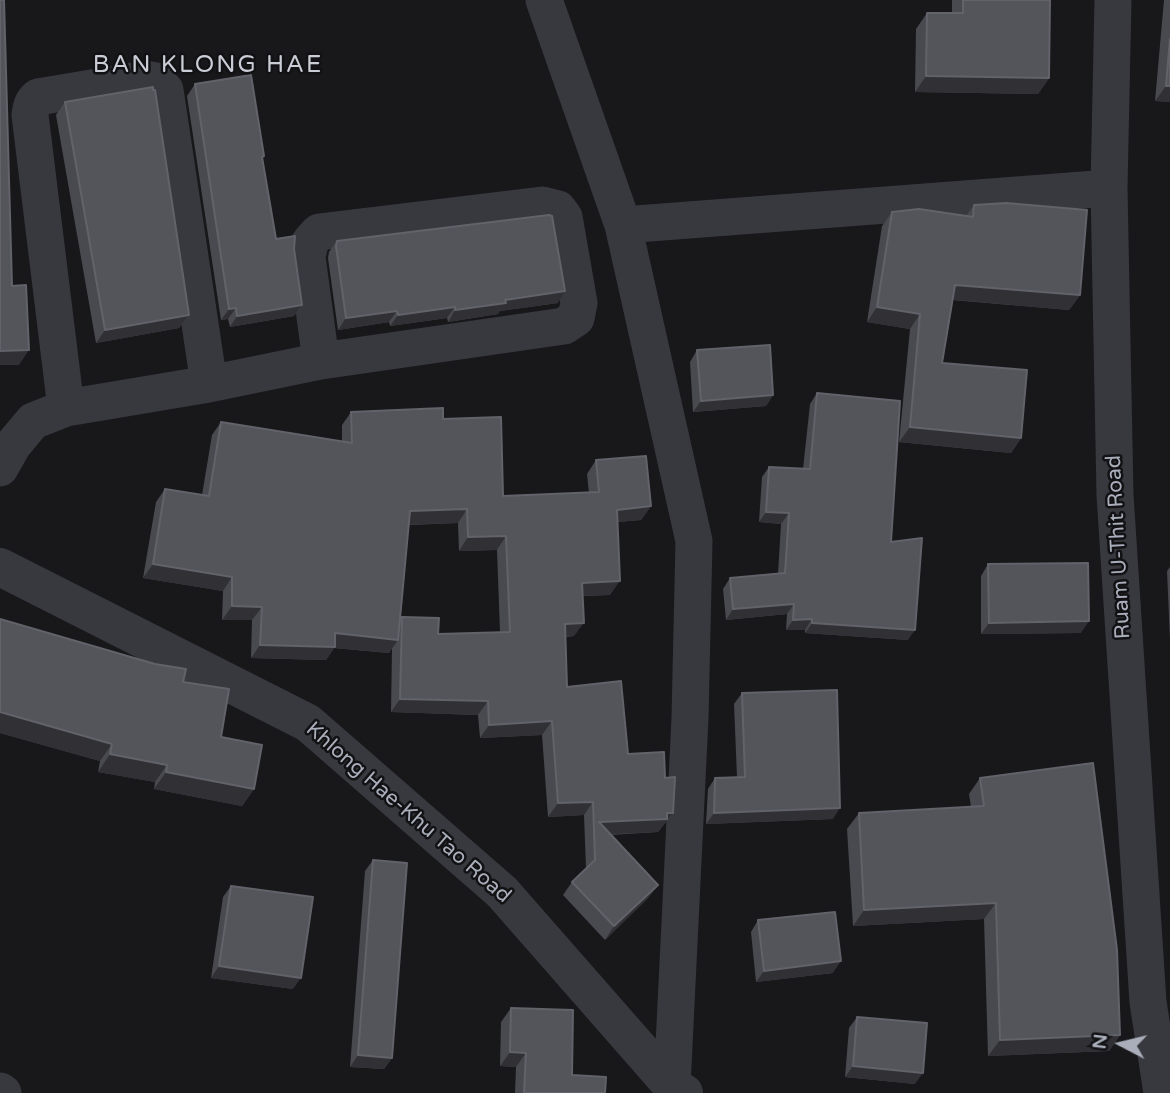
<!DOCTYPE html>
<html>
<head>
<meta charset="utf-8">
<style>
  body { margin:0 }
  #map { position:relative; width:1170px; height:1093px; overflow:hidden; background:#18171a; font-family:"Varela Round",sans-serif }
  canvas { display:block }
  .north { position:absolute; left:1086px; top:1009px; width:70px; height:70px; -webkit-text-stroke:5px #121215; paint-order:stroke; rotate:277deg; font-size:19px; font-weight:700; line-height:28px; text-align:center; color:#a9aeba }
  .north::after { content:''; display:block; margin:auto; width:24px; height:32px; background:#a9aeba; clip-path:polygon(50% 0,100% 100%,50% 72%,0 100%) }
</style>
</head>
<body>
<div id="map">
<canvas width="1170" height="1093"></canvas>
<div class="north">N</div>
</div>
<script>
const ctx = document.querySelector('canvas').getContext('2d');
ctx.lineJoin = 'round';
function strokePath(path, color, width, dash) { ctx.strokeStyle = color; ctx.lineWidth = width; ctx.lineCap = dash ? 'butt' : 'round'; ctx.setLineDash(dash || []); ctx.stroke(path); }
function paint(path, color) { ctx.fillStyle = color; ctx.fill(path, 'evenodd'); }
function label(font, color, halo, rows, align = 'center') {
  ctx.font = font + ' "Varela Round",sans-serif'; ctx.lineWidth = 5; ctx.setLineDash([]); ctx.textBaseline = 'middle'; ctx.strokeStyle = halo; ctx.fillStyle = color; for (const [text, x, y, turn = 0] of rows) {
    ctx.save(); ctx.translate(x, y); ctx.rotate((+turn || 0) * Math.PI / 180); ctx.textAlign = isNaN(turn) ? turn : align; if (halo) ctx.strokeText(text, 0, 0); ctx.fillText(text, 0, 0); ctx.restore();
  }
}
strokePath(new Path2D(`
  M544 0 623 225 694 541 690 718 672 1086
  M1113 0 1109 188 1115 495 1148 1002 1162 1093
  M623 225 1109 188
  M66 408 30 115C31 107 32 102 38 97L145 79 156 81 165 90 209 384
  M0 468 13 445 33 421 66 408 209 384 321 361 564 326 576 318 579 303 564 217 558 209 542 205 319 232 310 242 307 257 321 361
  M0 1091 3 1093`), '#38393f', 37);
strokePath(new Path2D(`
  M0 567 308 723 502 892 672 1086 684 1093`), '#38393f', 38);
paint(new Path2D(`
  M952 0H1050L1049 78 1038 94 915 92 916 29 927 13H952Z
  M1164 0H1170V102L1155 101Z
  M195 84 262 159 276 239 294 249 302 305 294 316 230 327 228 319 221 320 187 96Z
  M65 102 189 315 179 328 96 343 56 115Z
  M974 205 1080 295 1069 310 952 300 942 363 1021 438 1011 453 899 442 910 329 867 322 882 226 892 212 966 216Z
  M337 241 558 303 500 311 498 314 448 322 447 318 390 326 389 322 338 330 328 258 329 252Z
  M697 350 773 395 766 406 693 412 690 362Z
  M817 393 891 542 908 640 805 633V630H786L787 614 726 620 723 589 730 578 778 574 781 524 759 522 762 477 769 467 803 469 810 404Z
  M351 412 443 419 503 496 589 493 587 474 596 460 651 506 641 520 617 522 610 595 583 596 574 636 566 637 567 687 628 754 665 778 673 813 658 832 610 835 658 885 648 898 605 940 563 895 572 882 586 869 584 815 548 817 542 735 480 738 478 715 391 712 392 648 389 653 334 648 326 660 251 658 252 620H222L223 591 143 578 156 502 165 489 202 495 212 435 221 422 342 441V425ZM458 523 459 551 497 550 500 632 438 634 402 617 400 621 409 525Z
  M988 564 1081 633 981 634V576Z
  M1170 567V640L1167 571Z
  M0 619 183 682 221 737 254 789 242 806 154 789 155 782 98 772 100 761 0 733Z
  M742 693 833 819 706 824 708 789 715 778 737 777 734 704Z
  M980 778 1120 1035 1109 1051 988 1056 984 919 853 926 847 829 859 813 971 807 969 794Z
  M373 860 392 1058 384 1069 350 1067 365 871Z
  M231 886 293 989 211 978 223 897Z
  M758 920 833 973 756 982 751 932Z
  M511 1008 572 1075 605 1093H515L516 1067 500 1066 501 1022Z
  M857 1017 915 1084 845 1077 849 1028Z`), '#494a4f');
paint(new Path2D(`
  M926 76 1049 78 1038 94 915 92Z
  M1166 86H1170V102L1155 101Z
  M955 285 1080 295 1069 310 944 299Z
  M565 291 558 303 500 311 498 314 448 322 455 310 505 300Z
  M302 305 294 316 230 327 237 316Z
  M455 307 447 318 390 326 398 315Z
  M877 307 920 314 910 329 867 322Z
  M236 308 228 319 221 320 229 309Z
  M397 311 389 322 338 330 346 318Z
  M189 315 179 328 96 343 105 330Z
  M29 350 19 365H0V351Z
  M773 395 766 406 693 412 701 401Z
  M910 427 1021 438 1011 453 899 442Z
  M651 506 641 520 607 523 617 510Z
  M467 509 458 523 401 525 410 511Z
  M766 512 789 513 781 524 759 522Z
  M506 536 497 550 459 551 468 537Z
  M153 564 232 577 223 591 143 578Z
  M620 581 610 595 573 596 582 583Z
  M794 604 787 614 726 620 733 609Z
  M232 606 262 607 252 620H222Z
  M812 619 805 630H786L793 620Z
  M1089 621 1081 633 981 634 989 623Z
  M584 623 574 636 556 637 565 624Z
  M812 623 915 630 908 640 805 633Z
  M335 633 398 640 389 653 334 648 326 660 251 658 260 645Z
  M400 699 488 701 478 715 391 712Z
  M0 712 112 744 100 761 0 733Z
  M552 721 542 735 480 738 489 725Z
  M110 754 167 765 155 782 98 772Z
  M166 772 254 789 242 806 154 789Z
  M593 802 584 815 548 817 558 803Z
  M840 808 833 819 706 824 714 813Z
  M667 813H673L658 832 595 835 599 822Z
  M658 885 648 898 605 940 614 926Z
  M996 903 984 919 853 926 864 910Z
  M841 961 833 973 756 982 764 971Z
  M219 966 301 978 293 989 211 978Z
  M1120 1035 1109 1051 988 1056 1000 1040Z
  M510 1052 526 1053 516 1067 500 1066Z
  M358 1055 392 1058 384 1069 350 1067Z
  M853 1066 923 1073 915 1084 845 1077Z`), '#313135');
const building = new Path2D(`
  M0 0H4L12 286 26 285 29 350 0 351Z
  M963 0H1050L1049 78 926 76 927 13H963Z
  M1170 39V86H1166Z
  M251 75 264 156 262 157 276 239 295 236 294 249 302 305 237 316 236 308 229 309 195 84Z
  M153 87V90H155L189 315 105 330 65 102Z
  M1006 203 1087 210 1080 295 955 285 942 363 1027 370 1021 438 910 427 920 314 877 307 892 212 919 209 973 217 974 205Z
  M549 215 552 216 565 291 505 300 506 303 455 310V307L398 315 397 311 346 318 336 246 337 241Z
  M770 345 773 395 701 401 697 350Z
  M817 393 900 401 891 542 922 538 915 630 812 623V619L793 620 794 604 733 609 730 578 785 573 789 513 766 512 769 467 810 469Z
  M443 408V419L501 417 503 496 599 492 596 460 646 456 651 506 617 510 620 581 582 583 584 623 565 624 567 687 621 681 628 754 664 752 665 778 675 777 673 813H667V819L599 822 658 885 614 926 572 882 595 860 593 802 558 803 552 721 489 725 488 701 400 699 402 617 439 618 438 634 510 632 506 536 468 537 467 509 410 511 398 640 335 633V647L260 645 262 607 232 606V577L153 564 165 489 209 496 221 422 352 443 351 412Z
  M1088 563 1089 621 989 623 988 564Z
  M0 619 155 664 186 669 183 682 229 689 221 737 262 745 254 789 166 772 167 765 110 754 112 744 0 712Z
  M837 690 840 808 714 813 715 778 745 777 742 693Z
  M1093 763 1117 950 1120 1035 1000 1040 996 903 864 910 859 813 984 806 980 778Z
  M373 860 407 863 392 1058 358 1055Z
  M231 886 313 897 301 978 219 966Z
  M835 912 841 961 764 971 758 920Z
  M511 1008 573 1010 572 1075 606 1077 605 1093H524L526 1053 510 1052Z
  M857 1017 927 1023 923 1073 853 1066Z`);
paint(building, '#54545b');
strokePath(building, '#61626a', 2);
label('21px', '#a9aeba', '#121215', [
  ["Ruam U-Thit Road",1119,547,-93],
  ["Khlong Hae-Khu Tao Road",408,813,41]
]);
ctx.letterSpacing = '2px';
label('24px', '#cacdd6', '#121215', [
  ["BAN KLONG HAE",208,66]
]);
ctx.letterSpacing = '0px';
</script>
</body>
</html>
